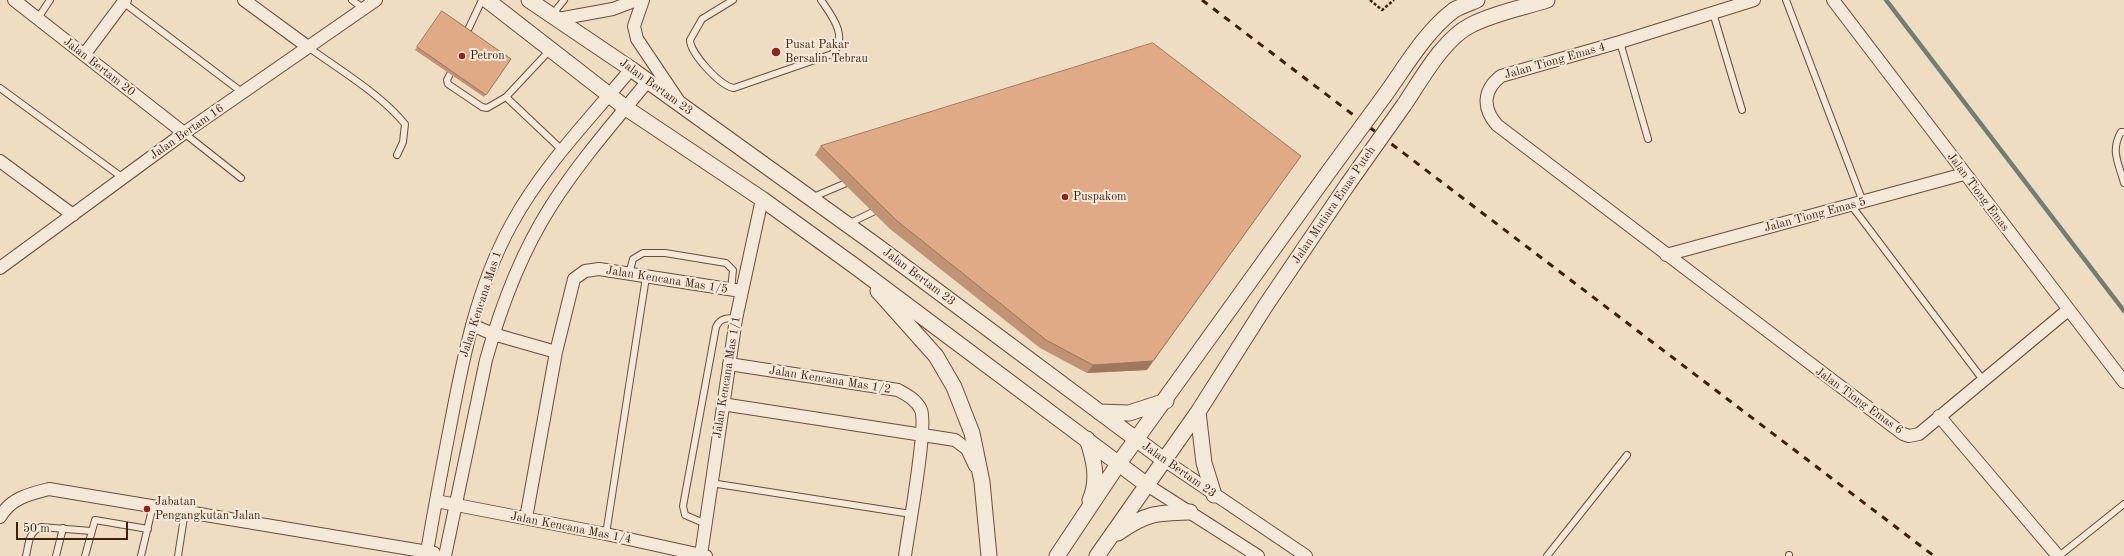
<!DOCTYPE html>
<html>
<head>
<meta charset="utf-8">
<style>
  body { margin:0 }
  #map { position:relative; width:2124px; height:556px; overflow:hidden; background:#eedcc3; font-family:"Old Standard TT",serif }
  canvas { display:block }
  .scale { position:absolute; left:16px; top:522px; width:112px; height:18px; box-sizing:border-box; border:2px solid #3d1f0d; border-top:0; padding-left:5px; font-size:12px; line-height:14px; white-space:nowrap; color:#3d1f0d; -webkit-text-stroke:3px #f4e8d8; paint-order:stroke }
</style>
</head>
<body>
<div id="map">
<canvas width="2124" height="556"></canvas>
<div class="scale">50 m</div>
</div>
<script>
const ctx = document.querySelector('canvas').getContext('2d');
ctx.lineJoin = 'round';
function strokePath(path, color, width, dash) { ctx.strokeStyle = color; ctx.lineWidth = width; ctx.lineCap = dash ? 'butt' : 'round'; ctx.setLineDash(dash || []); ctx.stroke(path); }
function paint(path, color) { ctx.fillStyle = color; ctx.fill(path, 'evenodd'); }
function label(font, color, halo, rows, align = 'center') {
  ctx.font = font + ' "Old Standard TT",serif'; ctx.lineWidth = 4; ctx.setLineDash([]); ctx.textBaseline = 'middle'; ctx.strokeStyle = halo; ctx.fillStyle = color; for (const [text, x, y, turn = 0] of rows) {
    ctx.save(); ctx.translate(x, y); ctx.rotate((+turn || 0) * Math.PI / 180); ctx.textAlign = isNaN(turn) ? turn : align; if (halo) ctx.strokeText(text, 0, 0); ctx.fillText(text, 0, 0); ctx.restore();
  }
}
strokePath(new Path2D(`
  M1886 0 2124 311`), '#747d71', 4.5);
const service = new Path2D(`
  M352 0 364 9
  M733 0 702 19 690 40C690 53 720 86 734 88L832 54C849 37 832 16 821 0
  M1786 0 1863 202
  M123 2 243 93
  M1713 13 1742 110
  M552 15 564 0
  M38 18 50 0
  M467 32 482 0
  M1620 42 1648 139
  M308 47C341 71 379 93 405 124L403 142 397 155
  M450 74 447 80 448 84 482 107 487 108 506 97 550 50
  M0 88 123 178
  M506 97 562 150
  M2124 132H2121C2110 151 2119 164 2124 183
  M184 133 241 178
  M811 198 851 181
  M1851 205 1983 380
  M848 224 879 209
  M629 274 633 259 643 253H665L726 263 733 270 731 290
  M711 483 911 514
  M706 524 685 515 683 506 716 327C720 318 727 317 736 319
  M606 534 646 277
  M26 556C29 544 28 532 41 527L91 531
  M56 556 63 528
  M85 556 95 520 148 529
  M141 556 153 505
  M178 556 185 511
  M1547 556 1627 455
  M1789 556V555
  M2059 556 2124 504`);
const minor = new Path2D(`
  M14 0 184 133
  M244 0 308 47
  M643 0 634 26 637 39 678 100
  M1754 0 1620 42 1501 76C1483 90 1482 108 1497 125L1903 434 1909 436 1919 434 2068 310
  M1833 0 2124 382
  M558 19 613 9 637 0
  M84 55 125 0
  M0 161 73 215
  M1666 255 1964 174
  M0 268 184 133 376 0
  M472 325 493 334 556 352
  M729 364 898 390C907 395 917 400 921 410 928 426 908 532 905 556
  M722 404 955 440 967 449 975 466
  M1939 416 2058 556
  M1164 460 1306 556
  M1147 485 1258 556
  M436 501 606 534 706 556
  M0 517C11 498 29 494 49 489L434 553
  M526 518 556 352 574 279 585 271 599 269 741 291
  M701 555 736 319 762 199
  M429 556 427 552C434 510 442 468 450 427 463 358 477 287 511 225 543 166 589 120 631 69
  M445 556 486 360C501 306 521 253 551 206 579 162 614 122 647 82`);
const tertiary = new Path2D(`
  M487 0 626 108 762 199 856 267 1147 485
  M529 0 631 69 873 243 1164 460
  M1385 95C1406 66 1425 32 1454 10 1461 6 1470 3 1477 0
  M1404 105C1421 80 1443 39 1471 25 1494 13 1522 8 1547 0
  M878 291 936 356 954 387 972 433 982 482 989 556
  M1099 412 1129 413 1166 401
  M1198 412 1204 463 1214 495
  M1087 439C1094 459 1099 480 1090 500
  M1118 533C1146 513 1156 513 1190 512
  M1057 556 1119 463 1330 170
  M1097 556 1198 412 1266 305 1348 184`);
strokePath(service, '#694e3a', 8);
strokePath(minor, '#694e3a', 14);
strokePath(tertiary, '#694e3a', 17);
strokePath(new Path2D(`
  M1370 0 1382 10 1394 0`), '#3d1f0d', 2.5, [3, 2]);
strokePath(service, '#f4e8d8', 6);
strokePath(minor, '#f4e8d8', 12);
strokePath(tertiary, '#f4e8d8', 15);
strokePath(new Path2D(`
  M1202 0 1934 556`), '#3d1f0d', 3, [7, 7]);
const tertiaryBridge = new Path2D(`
  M1330 170 1385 95
  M1348 184 1404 105`);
strokePath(tertiaryBridge, '#694e3a', 17, []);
strokePath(tertiaryBridge, '#f4e8d8', 15);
paint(new Path2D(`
  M442 11 511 59 484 97 415 50Z
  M821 146 1147 370 1087 373 1040 348 890 229 815 155Z`), '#c29274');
paint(new Path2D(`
  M1301 156 1147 370 1087 373 1093 365Z`), '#9e775e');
const building = new Path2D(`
  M442 11 511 59 486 95 417 47Z
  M1153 43 1301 156 1153 361 1093 365 1046 340 896 220 821 146Z`);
paint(building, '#e1aa87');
strokePath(building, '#9e775e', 1);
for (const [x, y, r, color] of [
  [776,52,5,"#8f2418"],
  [462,56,4,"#8f2418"],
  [1065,197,4,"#8f2418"],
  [147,509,4,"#8f2418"]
]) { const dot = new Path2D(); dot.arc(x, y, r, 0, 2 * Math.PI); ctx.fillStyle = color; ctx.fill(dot); strokePath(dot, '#f4e8d8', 1.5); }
label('12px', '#3d1f0d', '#f4e8d8', [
  ["Pusat Pakar",785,45],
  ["Bersalin Tebrau",785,59],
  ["Petron",470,56],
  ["Puspakom",1073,197],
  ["Jabatan",155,502],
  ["Pengangkutan Jalan",155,516]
], 'left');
label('12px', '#3d1f0d', '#f4e8d8', [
  ["Jalan Tiong Emas 4",1555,61,-16],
  ["Jalan Bertam 20",99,67,38],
  ["Jalan Bertam 23",656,87,36],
  ["Jalan Bertam 16",187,132,-35],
  ["Jalan Tiong Emas",1978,192,53],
  ["Jalan Mutiara Emas Puteh",1334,205,-56],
  ["Jalan Tiong Emas 5",1815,215,-15],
  ["Jalan Bertam 23",919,277,37],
  ["Jalan Kencana Mas 1/5",667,280,9],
  ["Jalan Kencana Mas 1",481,304,-72],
  ["Jalan Kencana Mas 1/1",727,377,-81],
  ["Jalan Kencana Mas 1/2",830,380,9],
  ["Jalan Tiong Emas 6",1859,401,36],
  ["Jalan Bertam 23",1179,470,35],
  ["Jalan Kencana Mas 1/4",571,528,11]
]);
</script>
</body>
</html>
